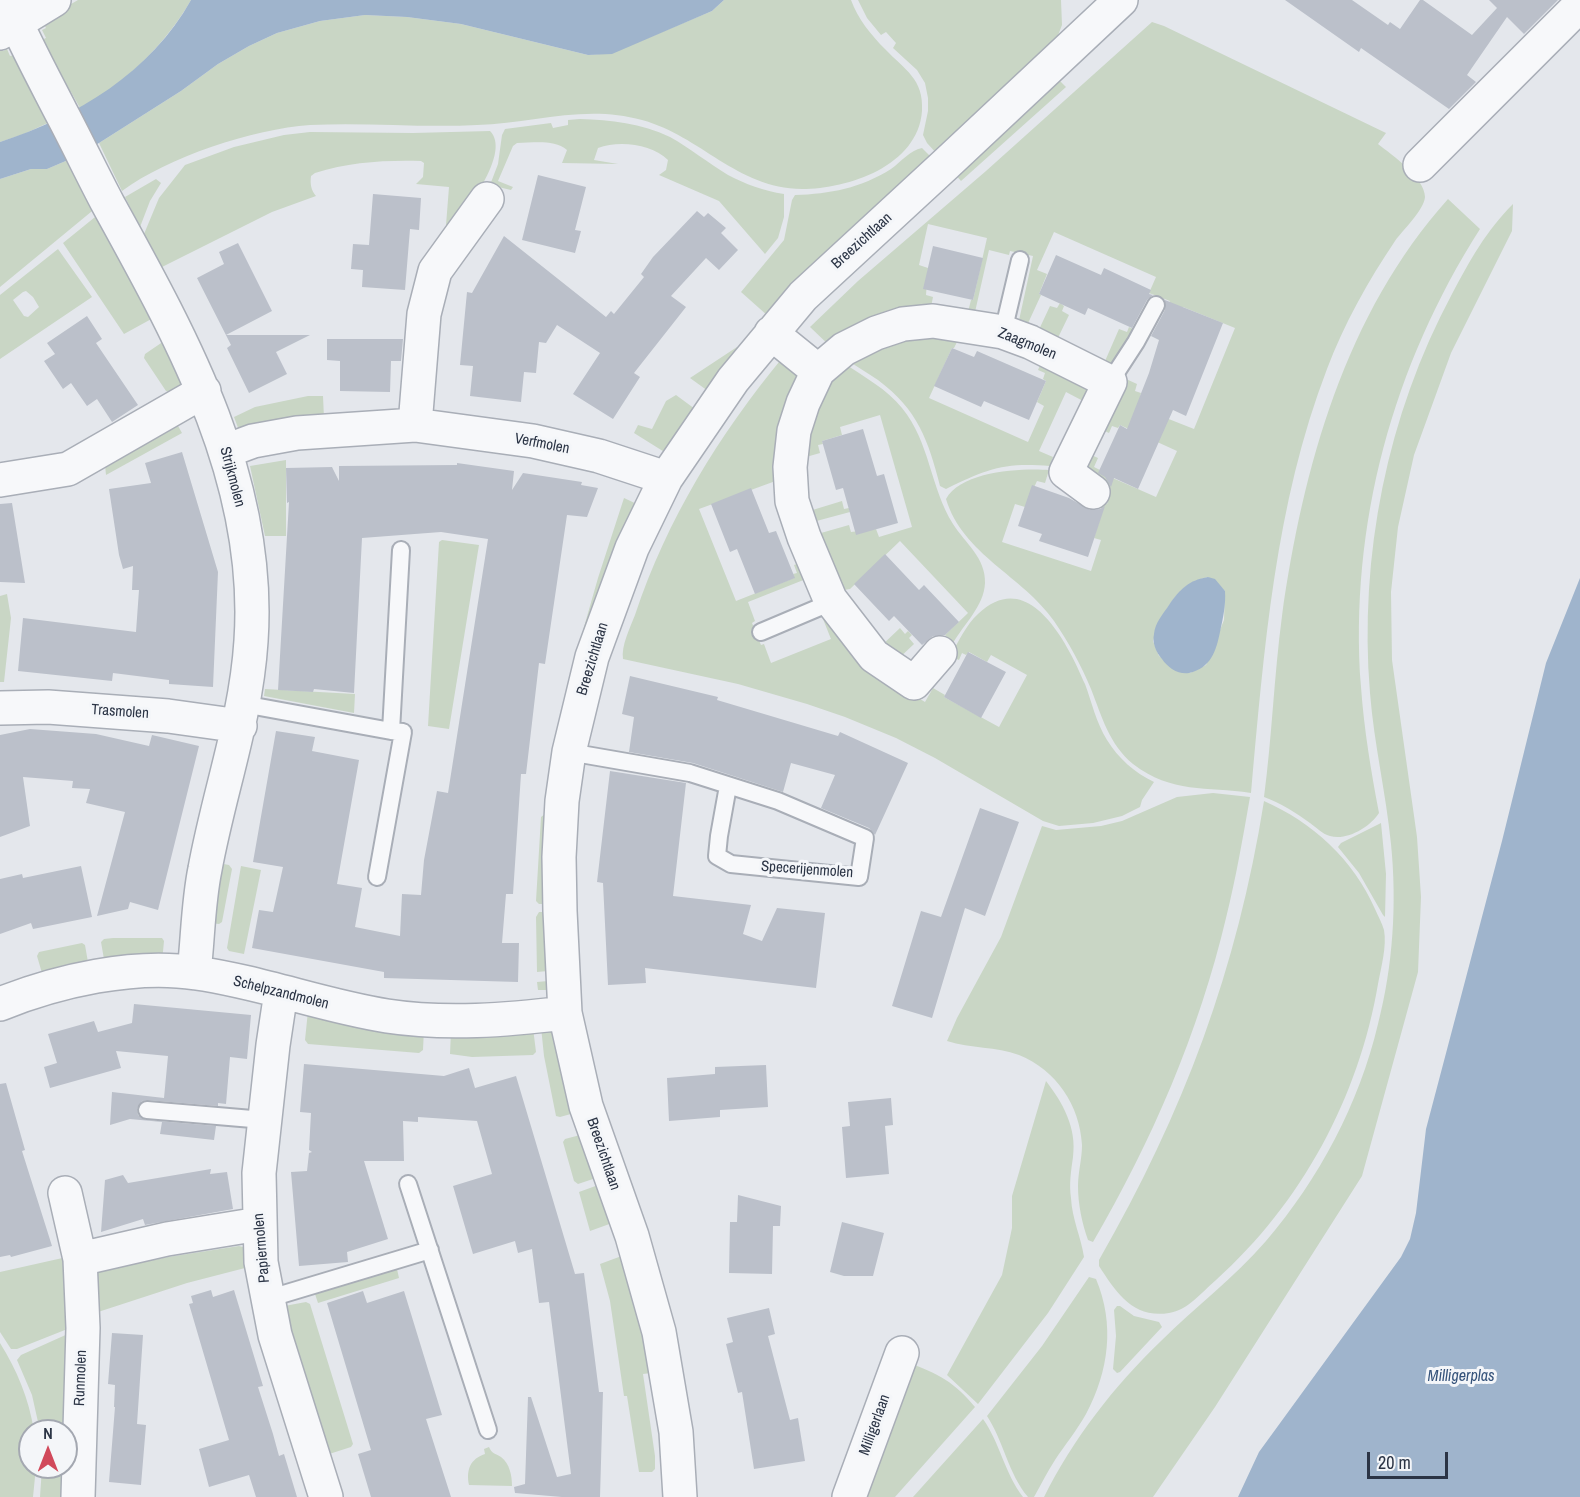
<!DOCTYPE html>
<html>
<head>
<meta charset="utf-8">
<style>
  body { margin:0 }
  #map { position:relative; width:1580px; height:1497px; overflow:hidden; background:#e4e7ec; font-family:"Archivo Narrow",sans-serif }
  canvas { display:block }
  .north { position:absolute; left:18px; top:1419px; width:60px; height:60px; box-sizing:border-box; background:#f4f6f9; border:2px solid #a4a8b1; border-radius:50%; rotate:0deg; font-size:16px; font-weight:700; line-height:24px; text-align:center; color:#2b3445 }
  .north::after { content:''; display:block; margin:auto; width:21px; height:27px; background:#d1495b; clip-path:polygon(50% 0,100% 100%,50% 72%,0 100%) }
  .scale { position:absolute; left:1367px; top:1452px; width:81px; height:27px; box-sizing:border-box; border:3px solid #2b3445; border-top:0; padding-left:8px; font-size:18px; line-height:21px; white-space:nowrap; color:#2b3445; -webkit-text-stroke:4px #f4f6f9; paint-order:stroke }
</style>
</head>
<body>
<div id="map">
<canvas width="1580" height="1497"></canvas>
<div class="north">N</div>
<div class="scale">20 m</div>
</div>
<script>
const ctx = document.querySelector('canvas').getContext('2d');
ctx.lineJoin = 'round';
function paint(path, color) { ctx.fillStyle = color; ctx.fill(path, 'evenodd'); }
function strokePath(path, color, width, dash) { ctx.strokeStyle = color; ctx.lineWidth = width; ctx.lineCap = dash ? 'butt' : 'round'; ctx.setLineDash(dash || []); ctx.stroke(path); }
function label(font, color, halo, rows, align = 'center') {
  ctx.font = font + ' "Archivo Narrow",sans-serif'; ctx.lineWidth = 6; ctx.setLineDash([]); ctx.textBaseline = 'middle'; ctx.strokeStyle = halo; ctx.fillStyle = color; for (const [text, x, y, turn = 0] of rows) {
    ctx.save(); ctx.translate(x, y); ctx.rotate((+turn || 0) * Math.PI / 180); ctx.textAlign = isNaN(turn) ? turn : align; if (halo) ctx.strokeText(text, 0, 0); ctx.fillText(text, 0, 0); ctx.restore();
  }
}
paint(new Path2D(`
  M78 0H191C168 41 122 88 80 108L71 92 62 96 39 41 46 38 42 30 46 28 42 21Z
  M724 0H851C858 19 871 35 885 49 905 70 924 79 922 111 918 166 848 189 802 189 736 188 701 136 642 120 586 104 533 123 477 125 421 128 366 122 310 125 253 129 168 157 122 191L99 143 181 91 218 64 249 46 277 33 320 21 365 15 407 17 461 24 588 55 612 53 712 11Z
  M858 0H1061L1062 25 1055 43 938 155 927 143 923 135 928 111V98L925 83 917 70 893 48 896 43 886 32 881 35 867 18Z
  M1152 22 1164 26 1386 133 1378 144C1392 155 1425 178 1425 197 1424 210 1403 230 1395 241 1368 281 1344 324 1327 369 1275 504 1264 650 1251 793 1206 786 1172 794 1133 764 1109 744 1102 717 1091 689 1081 665 1069 643 1054 621 1023 576 963 555 946 499 961 471 1021 468 1049 470L1045 483 1037 481 1025 507 1015 504 1002 542 1091 571 1101 540 1094 538 1103 509 1092 505 1094 500 1107 504 1110 494 1080 469 1087 453 1098 458 1094 467 1100 470 1099 472 1156 497 1177 451 1120 425 1118 428 1112 426 1109 433 1098 428 1126 379 1137 384 1135 391 1141 393 1140 397 1156 414 1194 429 1235 328 1183 307 1164 312 1170 301 1149 293 1156 277 1054 232 1037 270 1047 274 1039 294 1041 295 1024 332 1018 325 1033 256 1010 251 1009 255 989 250 975 312 967 316 971 300H973L987 238 928 224 919 265 928 268 926 295 933 297 930 312 833 349 810 327 858 281 986 171ZM1208 577 1225 591 1224 620 1206 665 1190 673 1159 656 1153 641C1163 613 1176 583 1208 577Z
  M0 45 3 51 7 49 10 56 14 55 52 121 24 134 0 142Z
  M1056 77 1066 87 961 181 953 172Z
  M580 119C611 120 641 123 670 137 690 148 708 163 728 175 745 184 764 191 784 194V217L778 238 765 254 719 201 659 175 666 170 668 160C652 144 619 140 598 148L594 160 618 164 562 163 567 150C554 139 533 143 517 143L513 146 498 181 513 187 511 190 490 185 498 164 502 135 505 129 551 123 553 128 568 125V120Z
  M490 131C511 152 468 207 455 226L446 225 449 187 416 184 423 177 424 163 421 161C385 160 350 162 315 173L311 176C310 184 311 190 316 196L272 212 162 267 144 234 159 198 185 165 234 147 284 135 310 132 413 133Z
  M922 148 933 159 768 316 741 292 784 240 792 200 795 195C830 194 861 188 891 169 901 162 910 150 922 148Z
  M68 160 97 207 0 287V179L31 169H47Z
  M156 179 161 183 150 201 140 227 125 197Z
  M1448 199 1480 229C1393 365 1349 525 1361 687 1364 729 1371 771 1379 813 1370 827 1347 841 1330 836 1322 834 1316 827 1310 823 1296 813 1281 803 1264 797 1272 737 1274 676 1282 616 1303 467 1345 314 1448 199Z
  M1513 204 1512 231 1451 353 1414 455 1398 527 1391 592 1392 660 1417 837 1421 897 1418 972 1362 1176 1215 1407 1153 1497H1044C1073 1439 1114 1386 1161 1341 1195 1307 1234 1278 1266 1241 1319 1179 1359 1104 1378 1024 1393 966 1397 904 1391 844 1386 793 1374 744 1370 693 1359 556 1387 415 1452 294 1470 260 1486 231 1513 204Z
  M100 213 155 317 124 334 63 243Z
  M58 249 92 297 0 359V295ZM26 291 33 297 39 307 28 317 24 316 13 300 23 292Z
  M1060 303 1064 306 1062 311 1069 315 1055 344 1036 336 1050 306 1057 308Z
  M1129 327 1133 329 1114 363 1102 368 1119 329 1127 332Z
  M907 332 957 342 954 348H952L929 398 1028 442 1044 406 1037 402 1046 381 1043 379 1045 373 1038 370 1043 358 1090 386 1085 402 1066 392 1039 451 1053 457 1050 466C1004 462 986 469 946 489L940 486C928 440 918 410 878 380 868 373 857 367 847 360Z
  M167 339 189 384 169 392 166 391 144 358 145 354Z
  M737 347 739 349 708 391 690 378Z
  M783 357 799 371 781 479 699 509 736 601 794 578 793 574 797 573 794 565 805 561 806 579 748 602 755 621 752 623 761 645 764 644 771 663 831 639 823 619 824 616 907 691 925 702 933 688 945 695 944 697 999 727 1027 675 991 655 987 662 969 652 966 655 962 653 959 660 950 656C959 641 966 625 978 614 1029 565 1068 644 1085 684 1092 703 1096 722 1107 740 1118 758 1135 773 1154 782L1142 800 1140 807 1122 816 1093 823 1059 826 1043 821 935 758 896 738 845 717 807 704 738 684 623 659C621 646 630 628 635 615 667 519 719 435 783 357Z
  M844 363C864 377 887 389 902 408 930 442 930 487 953 524 965 543 986 558 985 583 984 606 964 624 953 643L945 635 968 613 900 541 850 589 838 591 814 535 849 525 851 532 876 529 879 537 912 527 880 415 840 427 842 435 822 441 823 444 818 445 820 453 799 459 814 404Z
  M676 395 695 409 666 453 634 433 638 425 652 429 666 401Z
  M308 396H323L324 418 240 433 234 417 255 407Z
  M177 424 182 433 106 475 105 465Z
  M286 460V536H265L250 466Z
  M624 498 639 505 578 648 598 578Z
  M842 501 844 509 849 508 850 512 809 523 806 512Z
  M442 540 479 545 449 729 428 726 439 542Z
  M7 594 11 618 4 682H0V596Z
  M900 628 905 634 908 631 912 635 909 638 914 644 896 661 880 647Z
  M265 689 355 694 354 713 264 696Z
  M1213 793 1250 797C1243 837 1236 878 1226 918 1199 1032 1152 1141 1093 1242L1088 1240C1082 1223 1078 1204 1078 1186 1078 1172 1082 1159 1082 1145 1080 1105 1056 1070 1019 1055 996 1046 971 1049 947 1041L957 1018 1001 937 1042 826 1056 830 1101 826 1122 821 1177 797Z
  M1264 801C1312 822 1354 860 1375 909 1378 916 1382 923 1384 930 1387 946 1381 968 1378 984 1359 1097 1301 1204 1216 1280 1201 1293 1188 1310 1169 1313 1133 1319 1116 1292 1099 1266V1260C1184 1112 1237 970 1264 801Z
  M545 814 551 815 548 904H539L536 901 541 817Z
  M1381 823 1386 874 1385 917 1383 915 1359 873 1338 847 1341 843Z
  M218 863 229 865 232 869 222 922 219 924 209 923Z
  M241 866 261 870 244 954 229 951 227 948Z
  M548 912 552 990H538L537 982 548 981V971L537 972 536 917 539 912Z
  M113 938H162L164 941 162 962 105 965 101 942 104 939Z
  M82 943 85 945 89 968 44 980 37 956 39 952Z
  M308 1011 424 1029 423 1050 419 1053 308 1044 305 1040Z
  M541 1027 553 1032 578 1112 560 1117 556 1116 544 1056Z
  M533 1028 536 1052 533 1055 472 1057 450 1054 451 1031Z
  M1046 1081C1063 1103 1077 1128 1073 1157 1071 1171 1069 1184 1071 1198 1072 1219 1081 1237 1084 1257L1048 1313 978 1404 947 1375 1002 1275 1012 1228V1196Z
  M584 1134 599 1177 578 1184 574 1181 563 1142 565 1139Z
  M601 1184 615 1222 590 1231 579 1192Z
  M239 1246 243 1247 245 1268 187 1283 95 1313 96 1272 168 1257Z
  M627 1254 651 1373 643 1374 655 1456V1469L652 1472H639L627 1396H624L610 1301 600 1264Z
  M67 1257 75 1326 17 1349H11L0 1332V1272Z
  M397 1269 399 1278 318 1303 315 1294Z
  M1089 1277 1096 1279C1115 1324 1109 1371 1086 1414 1077 1430 1065 1445 1055 1460 1047 1472 1041 1485 1034 1497H1028C1008 1473 1004 1442 987 1416L1042 1346Z
  M306 1302 310 1304 353 1444 351 1447 323 1456 279 1307Z
  M1120 1306 1134 1316 1159 1322 1162 1327 1120 1372 1117 1373 1113 1369 1116 1336 1114 1310 1117 1306Z
  M70 1333V1497H40L42 1467H66V1431H40L32 1395 17 1360 21 1355Z
  M0 1343C17 1370 29 1399 34 1431H30V1467H36L33 1497H0Z
  M909 1363C937 1373 956 1383 975 1407L895 1497H859Z
  M983 1419C1000 1443 1005 1474 1023 1497H913Z
  M489 1447C492 1454 495 1453 501 1457 510 1464 512 1476 512 1486L469 1485C466 1470 470 1459 485 1454L484 1449Z`), '#c9d6c5');
paint(new Path2D(`
  M191 0H724L712 11 612 54 588 55 461 24 407 17 365 15 320 21 277 33 249 46 218 64 181 91 99 143 68 160 47 169H31L0 179V142C77 117 151 72 191 0Z
  M1208 577 1215 579 1225 591C1226 605 1223 618 1220 632 1216 651 1211 668 1189 673 1179 675 1168 668 1162 659 1156 652 1152 643 1154 634 1155 623 1163 614 1169 605 1180 589 1189 580 1208 577Z
  M1580 578V1497H1238L1259 1452 1401 1257 1410 1239 1416 1213 1426 1129 1502 841 1546 663Z`), '#9fb4cc');
paint(new Path2D(`
  M1285 0H1352L1388 25 1390 22 1400 29 1420 0H1423L1472 35 1497 8 1489 0H1558L1524 34 1507 17 1467 75 1476 82 1449 109 1361 48 1359 52Z
  M538 175 586 187 575 230 581 231 575 253 522 240Z
  M373 194 421 198 419 230 410 229 405 290 362 287 363 270 351 269 353 244 369 245Z
  M697 211 704 217 708 213 726 228 721 233 738 250 719 270 706 258 671 296 686 307 634 373 640 377 613 419 573 394 600 353 557 325 546 343 539 342 536 373 524 372 521 402 470 396 473 366 460 365 467 292 472 293 504 236 606 317 611 311 614 314 644 277 641 274 653 257Z
  M238 243 272 311 226 335H310L276 352 287 374 249 393 227 348 231 345 197 278 224 264 219 252Z
  M933 246 983 258 973 300 923 289Z
  M1056 255 1101 275 1104 268 1151 290 1149 294 1153 295 1147 300 1132 328 1088 308 1085 315 1039 294Z
  M1165 300 1223 323 1186 416 1173 410 1138 489 1114 478 1111 487 1105 477 1098 473 1120 425 1127 429 1149 373 1159 340 1151 336 1165 310Z
  M87 316 102 339 96 343 138 405 112 422 97 399 87 406 71 383 63 389 44 361 55 354 47 343Z
  M327 339H403L401 361H391L390 392 340 391V361L327 360Z
  M952 348 974 357 977 351 1046 381 1029 420 984 401 981 407 934 386Z
  M863 429 877 476 884 474 898 523 856 535 843 488 836 490 822 441Z
  M182 452 218 572 213 687 169 684V680L113 673 112 681 18 671 23 618 136 632 139 590H132L133 566 123 569 119 555 109 489 151 483 145 463Z
  M457 463 514 471 512 490 523 473 582 482 581 485 598 488 587 517 567 515 545 664 539 663 526 774H521L513 894H506L502 943H519L518 982 384 978V972L252 948 259 910 273 912 283 867 253 862 276 731 315 737 312 751 359 760 337 884 362 888 355 927 400 936 402 894 421 895 424 860 437 791 448 793 488 539 441 532 362 538 354 693 314 689 313 692 278 690 289 502 287 503 286 468 332 467 339 481V466L457 465Z
  M1032 485 1069 498 1090 510 1100 509 1105 506 1088 557 1039 541 1042 534 1018 526Z
  M751 488 769 533 776 531 795 578 755 594 737 549 730 552 711 504Z
  M12 503 25 583 0 582V504Z
  M885 554 919 590 924 585 959 622 945 635 933 636 922 645 894 616 889 621 854 584Z
  M968 652 1006 672 981 718 944 697Z
  M630 676 718 697 717 700 838 736 840 732 908 763 875 835 869 828 821 808 835 775 791 763 783 792 693 763 629 752 634 717 622 714Z
  M30 729 96 734 149 746 152 735 199 746 158 910 130 902 128 909 97 916 125 812 86 803 90 789 72 788 73 781 23 777 30 826 0 837V735Z
  M610 771 686 783 673 896 751 905 743 934 762 941 777 908 825 913 816 988 645 968 646 983 608 985 603 883 597 882Z
  M980 808 1019 822 985 916 965 908 932 1018 892 1006 921 911 941 917Z
  M81 866 92 917 33 929 31 923 0 934V879L22 874 23 878Z
  M134 1004 251 1015 247 1059 230 1057 226 1104 218 1103V1106L147 1100 142 1101 137 1109 138 1115 146 1120 216 1126 214 1140 160 1134 162 1122 130 1119 110 1125 112 1092 164 1098 168 1056 116 1051 121 1068 50 1088 44 1067 57 1063 48 1034 94 1021 98 1032 132 1023Z
  M304 1064 444 1076 469 1068 475 1088 516 1076 575 1274 584 1273 599 1392H603L600 1497H562L515 1493 514 1487 525 1484 528 1397H531L557 1477 571 1474 549 1302 539 1303 532 1249 518 1253 515 1241 473 1254 453 1186 492 1174 477 1121 418 1117V1122L403 1121 404 1161H364L388 1239 347 1252 348 1262 299 1266 291 1172 307 1171 309 1153 312 1152 309 1150 311 1113 300 1112Z
  M766 1065 768 1107 720 1110V1117L669 1121 667 1078 715 1074V1067Z
  M6 1083 25 1150 22 1151 52 1246 11 1257 10 1255 0 1257V1084Z
  M891 1098 893 1125 885 1126 889 1174 846 1178 842 1127 850 1126 848 1102Z
  M211 1169 210 1174 227 1172 233 1209 145 1225 143 1219 101 1232 105 1180 123 1175 128 1183Z
  M738 1195 781 1206 780 1226H773L772 1274 729 1273 730 1222H737Z
  M842 1222 884 1233 873 1276H844L830 1272Z
  M211 1290 213 1297 234 1290 263 1386 258 1387 273 1434 279 1456 284 1454 297 1497H256L249 1475 209 1487 199 1449 229 1440 189 1304 193 1303 191 1296Z
  M363 1291 367 1303 404 1291 442 1415 426 1419 451 1497H371L358 1454 371 1450 327 1303Z
  M769 1308 775 1334 768 1336 790 1420 798 1418 805 1461 754 1469 742 1392 738 1393 726 1344 733 1342 727 1318Z
  M112 1333 143 1335 137 1424 146 1425 141 1485 109 1482 115 1407H114L115 1385 108 1384Z`), '#bbc0ca');
const service = new Path2D(`
  M1003 332 1020 260
  M1110 382 1136 342 1156 305
  M761 632 832 602
  M243 704 391 731
  M569 752 690 773 778 801 865 838 859 877 731 864 717 856 719 836 728 786
  M377 877 403 732 391 731 401 550
  M147 1110 264 1120
  M408 1184 488 1430
  M267 1299 430 1250`);
const minor = new Path2D(`
  M6 0C22 38 42 75 61 112 77 142 92 174 108 204 183 340 262 481 251 641 246 720 219 792 205 869 198 903 198 938 194 972
  M0 33 54 0
  M1420 165 1580 5
  M771 333 818 371
  M415 425 424 314 435 271 487 199
  M226 451 253 441 297 433 415 425 533 441 599 456 666 478
  M0 480 68 469 204 391
  M940 653 914 683 874 656 830 599 804 537 792 501 790 467 794 431 803 403 818 371 844 349 876 333 903 324 933 321 1003 332 1030 342 1110 382 1066 472 1093 492
  M0 708 48 707 168 716 240 726
  M281 992 273 1045 259 1173 261 1262 275 1335 326 1497
  M0 1004C57 981 135 963 196 973 261 982 323 1006 387 1016 446 1025 507 1020 565 1013
  M65 1193 80 1259
  M78 1497 83 1328 80 1259 167 1239 259 1224
  M680 1497 676 1432 659 1332 632 1236 586 1106 565 1013 560 911 559 857 562 801 569 752 592 657 632 548 666 478 733 380 803 296 945 165 1121 0
  M849 1497 902 1353`);
strokePath(service, '#a9aeb7', 20);
strokePath(minor, '#a9aeb7', 36);
strokePath(service, '#f7f8fa', 16);
strokePath(minor, '#f7f8fa', 33);
label('15px', '#2b3445', '#f4f6f9', [
  ["Breezichtlaan",862,241,-42],
  ["Zaagmolen",1027,344,22],
  ["Verfmolen",542,444,11],
  ["Strijkmolen",232,477,75],
  ["Breezichtlaan",593,659,-73],
  ["Trasmolen",120,712,4],
  ["Specerijenmolen",807,870,4],
  ["Schelpzandmolen",281,993,14],
  ["Breezichtlaan",603,1154,71],
  ["Papiermolen",262,1248,-95],
  ["Runmolen",81,1378,-88],
  ["Milligerlaan",875,1425,-70]
]);
label('italic 16px', '#34527a', '#f4f6f9', [
  ["Milligerplas",1461,1377]
]);
</script>
</body>
</html>
